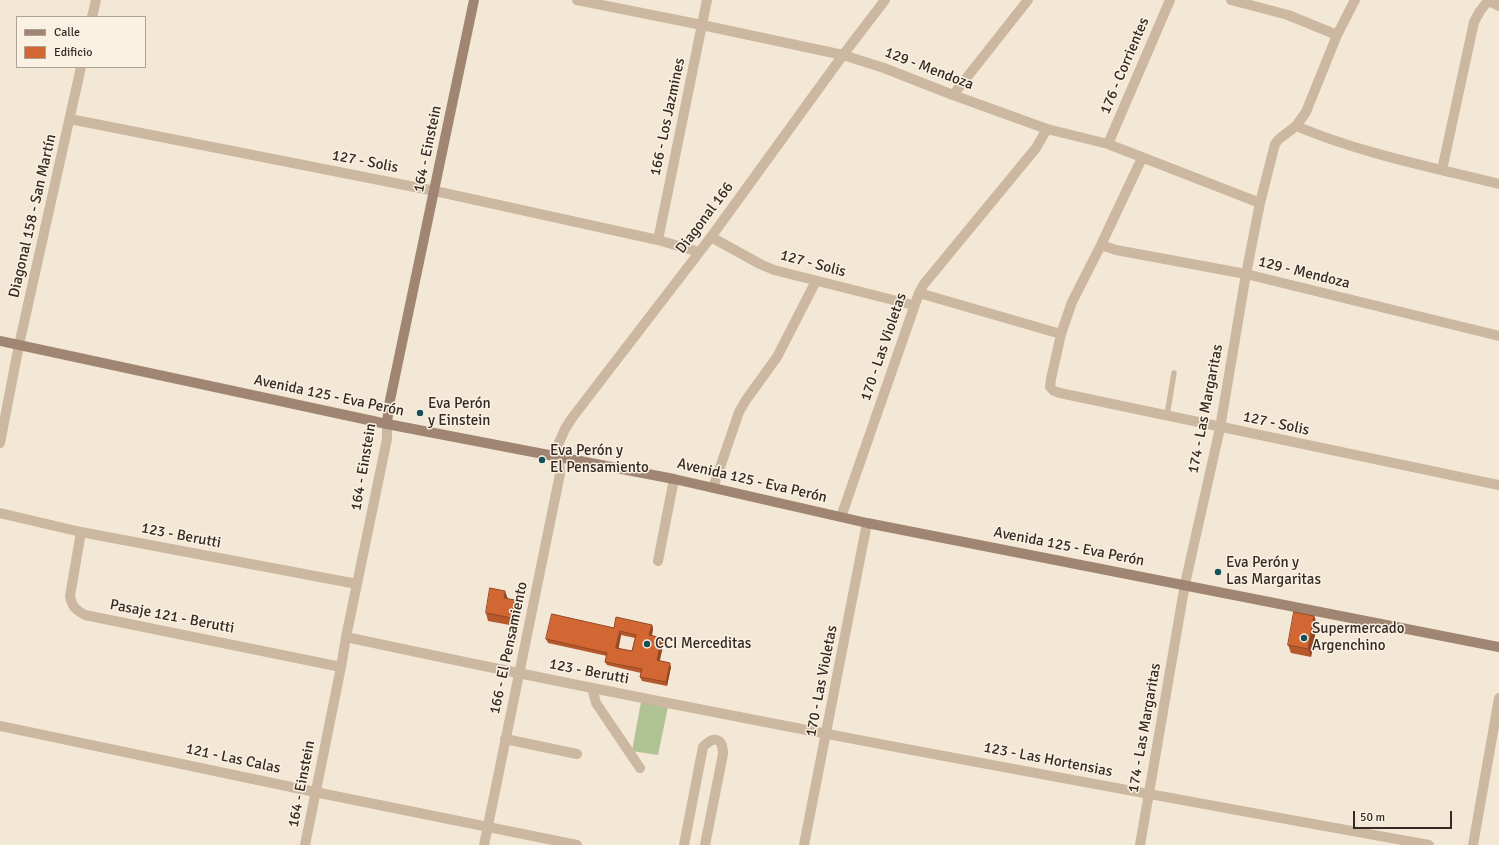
<!DOCTYPE html>
<html>
<head>
<meta charset="utf-8">
<style>
  body { margin:0 }
  #map { position:relative; width:1499px; height:845px; overflow:hidden; background:#f3e7d5; font-family:Signika,sans-serif }
  canvas { display:block }
  .legend { position:absolute; left:16px; top:16px; width:130px; height:52px; box-sizing:border-box; background:#fbf1e2; border:1px solid #aca296; margin:0; padding:5px 7px; list-style:none; font-size:12px; color:#352b24 }
  .legend li { display:flex; align-items:center; gap:8px; height:20px }
  .legend b { width:20px; border:1px solid #aca296 }
  .scale { position:absolute; left:1353px; top:811px; width:99px; height:18px; box-sizing:border-box; border:2px solid #352b24; border-top:0; padding-left:5px; font-size:12px; line-height:14px; white-space:nowrap; color:#352b24; -webkit-text-stroke:3px #fbf1e2; paint-order:stroke }
</style>
</head>
<body>
<div id="map">
<canvas width="1499" height="845"></canvas>
<ul class="legend">
<li><b style="height:5px;background:#a08672"></b>Calle</li>
<li><b style="height:11px;background:#d26734"></b>Edificio</li>
</ul>
<div class="scale">50 m</div>
</div>
<script>
const ctx = document.querySelector('canvas').getContext('2d');
ctx.lineJoin = 'round';
function paint(path, color) { ctx.fillStyle = color; ctx.fill(path, 'evenodd'); }
function strokePath(path, color, width, dash) { ctx.strokeStyle = color; ctx.lineWidth = width; ctx.lineCap = dash ? 'butt' : 'round'; ctx.setLineDash(dash || []); ctx.stroke(path); }
function label(font, color, halo, rows, align = 'center') {
  ctx.font = font + ' Signika,sans-serif'; ctx.lineWidth = 3; ctx.setLineDash([]); ctx.textBaseline = 'middle'; ctx.strokeStyle = halo; ctx.fillStyle = color; for (const [text, x, y, turn = 0] of rows) {
    ctx.save(); ctx.translate(x, y); ctx.rotate((+turn || 0) * Math.PI / 180); ctx.textAlign = isNaN(turn) ? turn : align; if (halo) ctx.strokeText(text, 0, 0); ctx.fillText(text, 0, 0); ctx.restore();
  }
}
paint(new Path2D(`
  M641 702 668 707 658 755 632 751Z`), '#b0c394');
strokePath(new Path2D(`
  M1167 415 1174 373`), '#ccb8a1', 5.5);
strokePath(new Path2D(`
  M577 0 702 25 843 55 884 68 953 95 1047 129 1108 144 1260 203
  M1231 0 1288 15 1337 35
  M1487 0 1499 6
  M92 17 96 0
  M953 95 1028 0
  M70 119 435 191 658 240 699 252
  M1296 126C1360 153 1431 167 1499 184
  M1108 144 1170 0
  M1142 158 1101 245 1072 302 1061 334 1051 379 1050 387 1054 391 1060 393 1499 485
  M1442 170 1474 22 1480 11 1488 1
  M711 237 760 264 774 270 913 305
  M658 240 707 0
  M1101 245 1116 250 1246 274 1499 336
  M919 293 1061 334
  M0 443 19 345 81 67
  M713 488 739 412 746 400 777 357 816 281
  M0 513 81 532 357 584
  M841 517 919 293 924 284 1036 148 1047 129
  M81 532 70 596C72 607 76 610 85 615L341 667
  M658 561 674 479
  M346 637C705 714 1067 779 1429 845
  M592 688 596 703 640 768
  M0 726 315 792 577 845
  M505 739 577 754
  M305 845 341 667 346 637 387 439V424
  M484 845 560 474 558 445 565 429 572 418 711 237 843 55 885 0
  M684 845 703 747C713 736 723 737 723 754L705 845
  M804 845 867 523
  M1140 845 1185 584 1220 428 1246 274 1260 203 1275 144 1279 139 1296 126 1306 112 1337 35 1355 0
  M1473 845 1499 698`), '#ccb8a1', 10);
strokePath(new Path2D(`
  M0 341 387 424 674 479 867 523 1499 647
  M387 424 389 405 474 0`), '#a08672', 10);
paint(new Path2D(`
  M508 599 518 608 515 626 488 621 486 613Z
  M1314 616 1317 624 1311 657 1291 653 1288 645Z
  M652 625 653 629 652 635 664 642 659 661 671 667 667 686 642 681 640 677 641 673 607 665 605 662 607 656 548 643 546 639 614 628ZM621 635 635 638 632 651 618 648Z`), '#b5592d');
paint(new Path2D(`
  M505 591 508 599 504 598Z
  M515 600 518 608 515 626 512 618Z
  M1314 616 1317 624 1311 657 1308 649Z
  M652 625 653 629 651 639 649 635Z
  M620 631 621 635 618 652 616 648Z
  M662 638 664 642 659 664 657 660Z
  M670 663 671 667 667 686 666 682Z`), '#934824');
const building = new Path2D(`
  M490 588 505 591 504 598 515 600 512 618 486 613Z
  M1294 612 1314 616 1308 649 1288 645Z
  M552 614 614 628 616 617 652 625 649 635 662 638 657 660 670 663 666 682 640 677 642 669 605 662 607 653 546 639ZM620 631 636 635 632 651 616 648Z`);
paint(building, '#d26734');
strokePath(building, '#934824', 1);
for (const [x, y, r, color] of [
  [420,413,4,"#16515a"],
  [542,460,4,"#16515a"],
  [1218,572,4,"#16515a"],
  [1304,638,4,"#16515a"],
  [647,644,4,"#16515a"]
]) { const dot = new Path2D(); dot.arc(x, y, r, 0, 2 * Math.PI); ctx.fillStyle = color; ctx.fill(dot); strokePath(dot, '#fbf1e2', 1.5); }
label('15px', '#352b24', '#fbf1e2', [
  ["176 - Corrientes",1125,66,-67],
  ["129 - Mendoza",929,69,21],
  ["166 - Los Jazmines",668,117,-78],
  ["164 - Einstein",428,149,-78],
  ["127 - Solis",365,162,11],
  ["Diagonal 158 - San Martín",33,216,-77],
  ["Diagonal 166",705,218,-53],
  ["127 - Solis",813,264,15],
  ["129 - Mendoza",1304,273,14],
  ["170 - Las Violetas",884,347,-71],
  ["Avenida 125 - Eva Perón",329,396,12],
  ["174 - Las Margaritas",1206,409,-79],
  ["127 - Solis",1276,424,12],
  ["164 - Einstein",364,467,-80],
  ["Avenida 125 - Eva Perón",752,481,13],
  ["123 - Berutti",181,536,11],
  ["Avenida 125 - Eva Perón",1069,547,11],
  ["Pasaje 121 - Berutti",172,617,11],
  ["166 - El Pensamiento",509,648,-78],
  ["123 - Berutti",589,672,11],
  ["170 - Las Violetas",822,681,-79],
  ["174 - Las Margaritas",1145,728,-80],
  ["121 - Las Calas",233,759,12],
  ["123 - Las Hortensias",1048,760,11],
  ["164 - Einstein",302,784,-79]
]);
label('15px', '#352b24', '#fbf1e2', [
  ["Eva Perón",428,404],
  ["y Einstein",428,421],
  ["Eva Perón y",550,451],
  ["El Pensamiento",550,468],
  ["Eva Perón y",1226,563],
  ["Las Margaritas",1226,580],
  ["Supermercado",1312,629],
  ["Argenchino",1312,646],
  ["CCI Merceditas",655,644]
], 'left');
</script>
</body>
</html>
